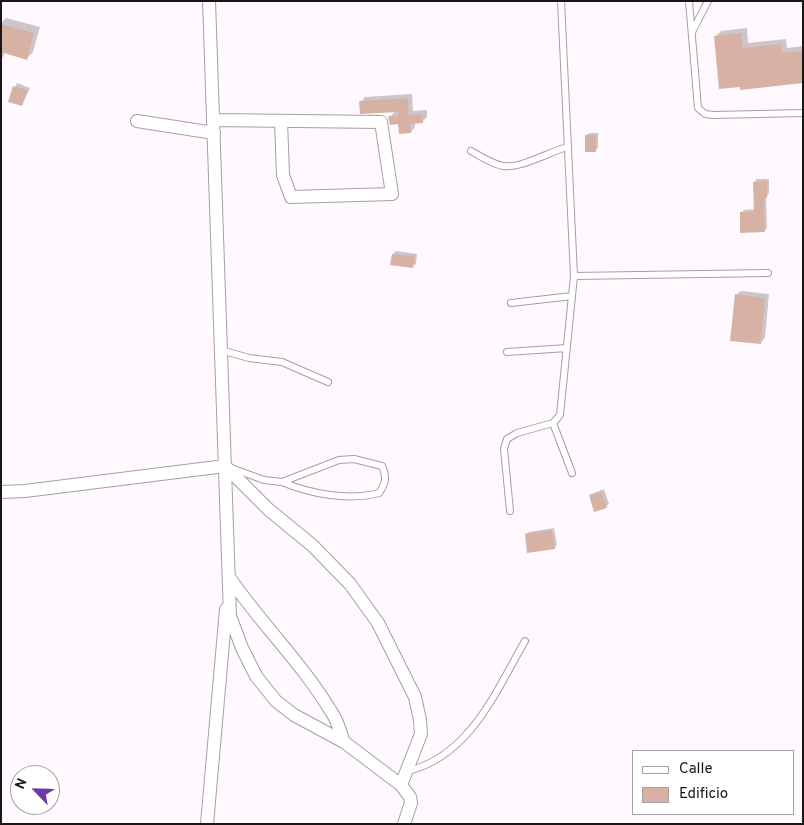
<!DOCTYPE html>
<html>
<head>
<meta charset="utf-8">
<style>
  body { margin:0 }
  #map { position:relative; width:804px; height:825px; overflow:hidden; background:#fff8fe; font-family:Overpass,sans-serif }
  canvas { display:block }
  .frame { position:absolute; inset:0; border:2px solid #191618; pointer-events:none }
  .legend { position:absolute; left:632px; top:750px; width:162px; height:65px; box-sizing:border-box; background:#fff; border:1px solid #a3a2a3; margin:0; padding:6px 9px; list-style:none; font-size:15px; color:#191618 }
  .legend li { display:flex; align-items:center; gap:10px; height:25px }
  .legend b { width:25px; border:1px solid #a3a2a3 }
  .north { position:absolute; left:10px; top:765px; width:50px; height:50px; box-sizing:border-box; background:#fff; border:1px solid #a3a2a3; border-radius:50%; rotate:294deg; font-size:14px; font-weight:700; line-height:20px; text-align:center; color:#191618 }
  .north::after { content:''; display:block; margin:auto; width:18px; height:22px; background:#6d37ae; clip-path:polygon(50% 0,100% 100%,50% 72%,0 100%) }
</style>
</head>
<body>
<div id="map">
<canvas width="804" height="825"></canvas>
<div class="frame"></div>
<ul class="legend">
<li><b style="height:6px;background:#fff"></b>Calle</li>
<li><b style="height:14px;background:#d8b1a5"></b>Edificio</li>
</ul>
<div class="north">N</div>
</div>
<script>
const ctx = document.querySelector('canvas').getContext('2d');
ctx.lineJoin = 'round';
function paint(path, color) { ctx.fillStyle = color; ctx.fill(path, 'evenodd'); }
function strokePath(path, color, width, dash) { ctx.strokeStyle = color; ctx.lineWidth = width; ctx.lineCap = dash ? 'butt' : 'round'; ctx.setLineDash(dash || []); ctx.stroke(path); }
paint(new Path2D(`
  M6 18 40 27 33 52 27 58 5 52 1 62V23Z
  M747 28 748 43 786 39 787 48 803 46V82L715 37 721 31Z
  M17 83 30 88 22 105 10 101Z
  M412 94 413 111 427 110V117L422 122H415V127L411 132 390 117 395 111 361 102 365 97Z
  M589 133H598V148L595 150 586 136Z
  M757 179H769V193L766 197 767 228 764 231 741 213 744 210 755 209 754 182Z
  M396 251 417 254 416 264 413 266 393 254Z
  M741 291 769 294 765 338 760 343 736 295Z
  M604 489 609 504 606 507 590 495Z
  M554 528 557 545 554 548 526 534 529 532Z`), '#0003');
paint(new Path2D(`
  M1 24 34 33 27 60 1 52Z
  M741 33 743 48 781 44 782 53 803 51V83L740 90V87L719 89 714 36Z
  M13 86 28 90 22 106 8 102Z
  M408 98 409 115 422 114 423 123 410 124 411 133 399 134 398 124 390 125 388 116H398V112L360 114 359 101Z
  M585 135H596V152H585Z
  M767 181V198H764L765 232 740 233V212H754L753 182Z
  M392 254 415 256 413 268 390 265Z
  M735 294 765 298 761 344 730 341Z
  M601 491 607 508 594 512 589 495Z
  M552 530 555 549 527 553 525 534Z`), '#d8b1a5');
const service = new Path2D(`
  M689 1 698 108 705 114 714 115 803 113
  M692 32 708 1
  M471 151C480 156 492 164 503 166 520 169 549 152 567 147
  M574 276 768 273
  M511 303 572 296
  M221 350 249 358 282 362 328 382
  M507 352 567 348
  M553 423 572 473
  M231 468 264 480 282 482 339 460 354 459 382 466C387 477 386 483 379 493 348 501 311 494 282 482
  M510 511 504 449 507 439 517 433 553 423 560 415 574 276 561 1
  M408 771C470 756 496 691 525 641`);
const minor = new Path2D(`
  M209 1 230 616 242 648 256 676 276 701 294 715 344 742 401 785 410 797 411 803 404 824
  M213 120 381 122 392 194 291 197 283 175 281 121
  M137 121 214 133
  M1 492 25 491 225 466 268 509 313 546 350 584 378 623 415 697 420 720 421 734 401 785
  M229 577C261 624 303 664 332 713 338 721 340 732 344 742
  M207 824 226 609`);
strokePath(service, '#a59fa5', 8);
strokePath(minor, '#a59fa5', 14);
strokePath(service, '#fff', 6);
strokePath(minor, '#fff', 12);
</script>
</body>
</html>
